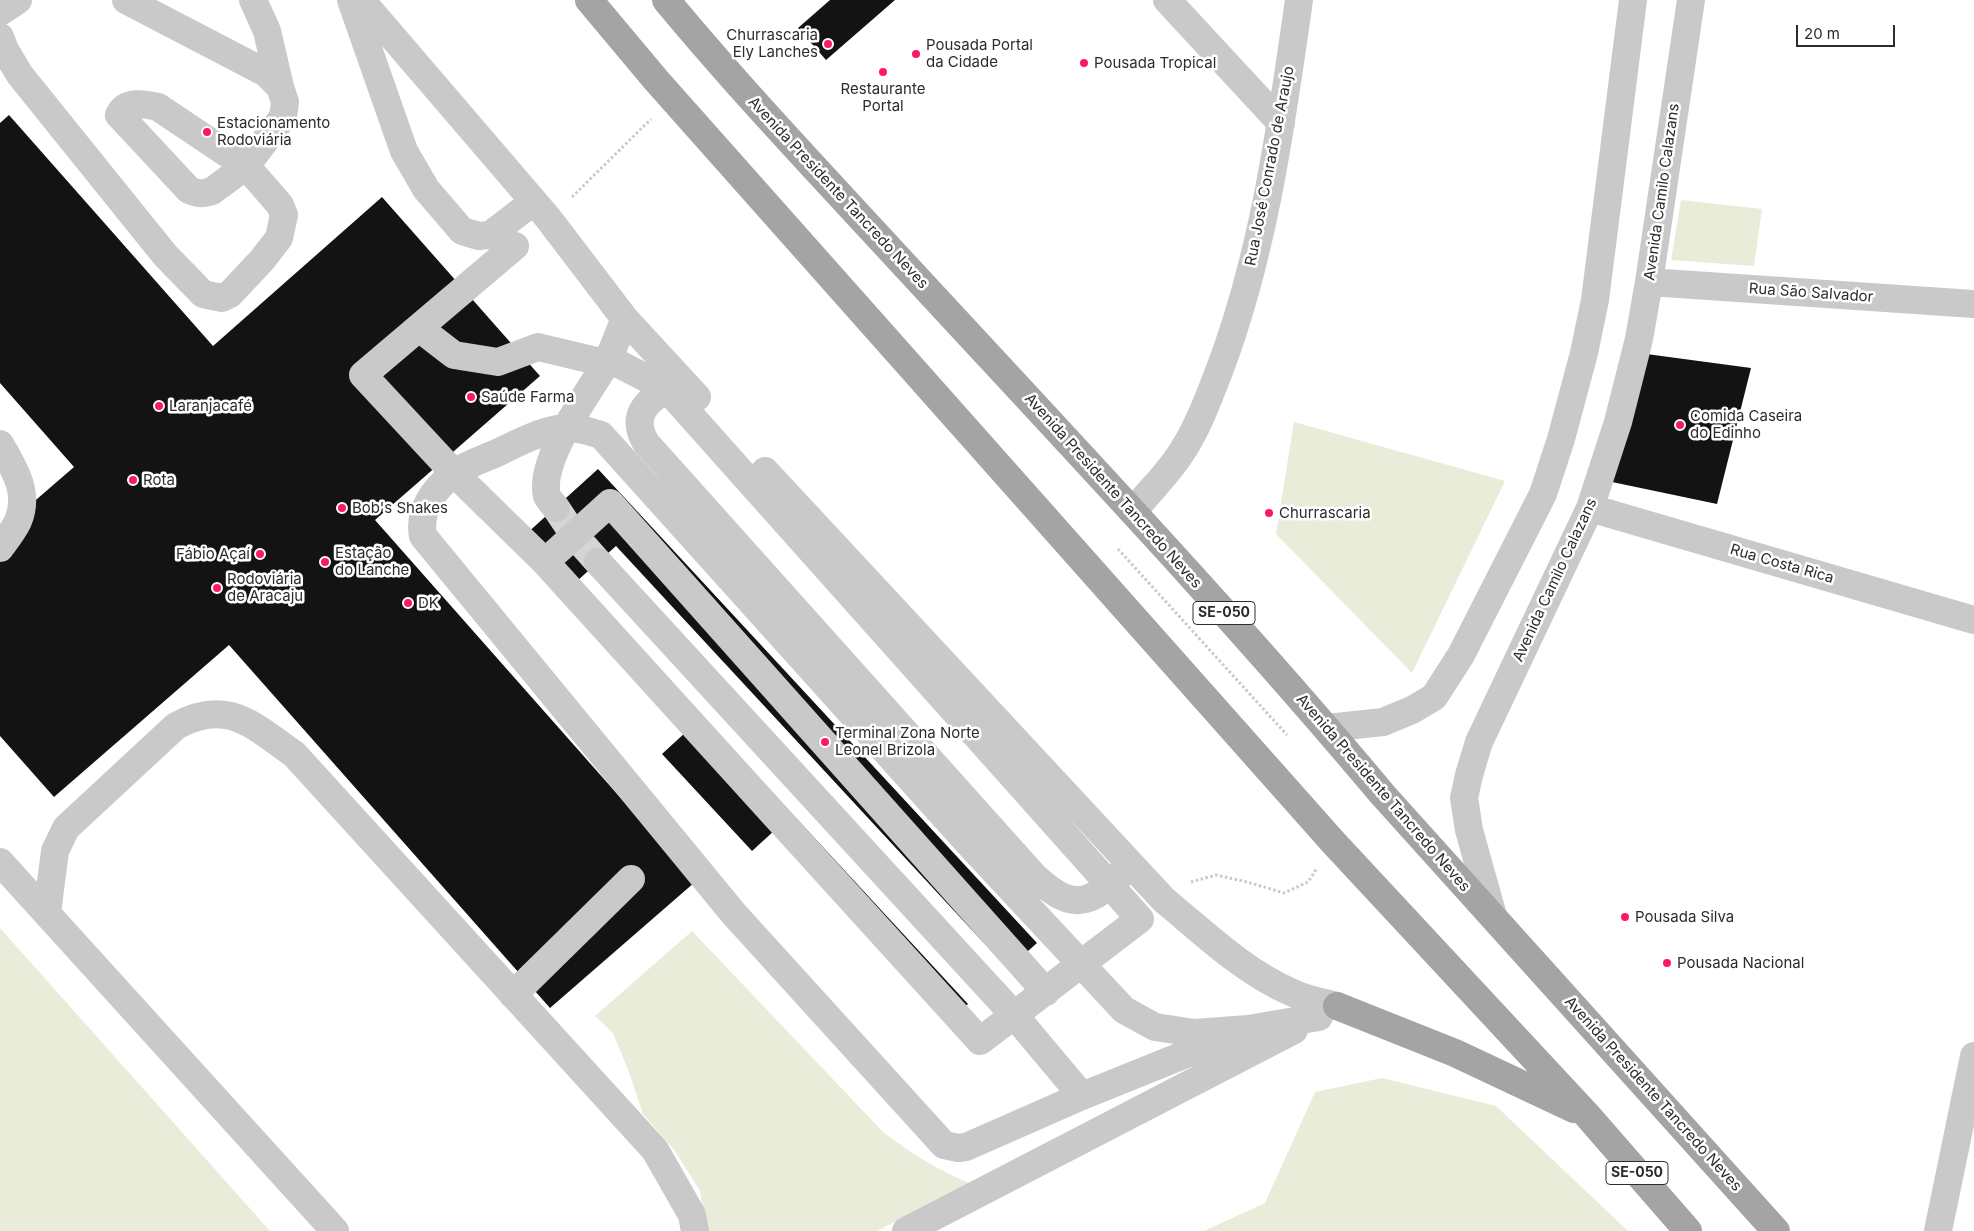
<!DOCTYPE html>
<html>
<head>
<meta charset="utf-8">
<style>
  body { margin:0 }
  #map { position:relative; width:1974px; height:1231px; overflow:hidden; background:#fff; font-family:Inter,sans-serif }
  canvas { display:block }
  .scale { position:absolute; left:1796px; top:25px; width:99px; height:22px; box-sizing:border-box; border:2px solid #2c2c2c; border-top:0; padding-left:6px; font-size:15px; line-height:18px; white-space:nowrap; color:#2c2c2c; -webkit-text-stroke:4px #fff; paint-order:stroke }
</style>
</head>
<body>
<div id="map">
<canvas width="1974" height="1231"></canvas>
<div class="scale">20 m</div>
</div>
<script>
const ctx = document.querySelector('canvas').getContext('2d');
ctx.lineJoin = 'round';
function paint(path, color) { ctx.fillStyle = color; ctx.fill(path, 'evenodd'); }
function strokePath(path, color, width, dash) { ctx.strokeStyle = color; ctx.lineWidth = width; ctx.lineCap = dash ? 'butt' : 'round'; ctx.setLineDash(dash || []); ctx.stroke(path); }
function label(font, color, halo, rows, align = 'center') {
  ctx.font = font + ' Inter,sans-serif'; ctx.lineWidth = 5; ctx.setLineDash([]); ctx.textBaseline = 'middle'; ctx.strokeStyle = halo; ctx.fillStyle = color; for (const [text, x, y, turn = 0] of rows) {
    ctx.save(); ctx.translate(x, y); ctx.rotate((+turn || 0) * Math.PI / 180); ctx.textAlign = isNaN(turn) ? turn : align; if (halo) ctx.strokeText(text, 0, 0); ctx.fillText(text, 0, 0); ctx.restore();
  }
}
paint(new Path2D(`
  M1681 200 1762 209 1754 266 1671 260Z
  M1294 422 1505 481 1412 673 1276 534Z
  M0 928 270 1231H0Z
  M692 931 884 1133C911 1153 938 1170 969 1183L877 1231H705L700 1191 675 1151 643 1114 629 1072 613 1033 595 1016Z
  M1382 1078 1496 1106 1628 1231H1204L1265 1203 1315 1092Z`), '#e8ecd8');
paint(new Path2D(`
  M830 0H895L826 60 798 28Z
  M9 115 213 346 382 197 540 376 375 520 695 882 550 1008 229 645 54 797 0 736V531L74 467 0 383V123Z
  M1639 353 1751 368 1717 504 1612 482Z
  M598 469 1037 943 1008 969 616 546 577 581 968 1004 951 1019 775 830 752 851 662 754 687 731 514 545Z`), '#131313');
strokePath(new Path2D(`
  M556 508 574 535 598 562`), '#d5d5d5', 28, [28, 14]);
strokePath(new Path2D(`
  M572 197 651 119
  M1118 549 1287 735
  M1191 882 1216 875 1247 882 1284 893 1308 882 1317 868`), '#c9c9c9', 3, [2.5, 2.5]);
strokePath(new Path2D(`
  M253 0 267 31 280 87
  M351 0 404 151 426 189 462 231 479 236 490 235 533 202
  M361 0 548 218 625 319 697 397
  M1167 0 1281 123
  M0 12 18 0
  M0 37 5 50 20 75 165 255 203 294 222 298 230 294 262 260 279 238 284 215 280 205 246 166 158 107C145 104 126 100 119 115L189 190C198 194 203 194 212 191L246 166 283 117 285 102 280 87 266 73 126 0
  M1649 282 1974 304
  M419 328 454 355 498 362 538 347 605 363 619 364 667 389 1140 919 980 1041 545 562 454 473 363 375C414 332 465 289 515 246
  M680 382C654 396 627 410 646 443L1034 876C1056 896 1076 911 1103 890 1110 885 1118 879 1123 871
  M0 444C14 468 30 493 18 521 14 530 6 540 0 548
  M765 471 1164 900C1204 933 1244 972 1293 993 1307 1000 1323 1002 1337 1006
  M556 508C553 504 549 500 547 496 538 461 587 395 605 365 613 351 618 334 625 319
  M1590 508 1974 620
  M1133 512C1149 491 1170 472 1183 450 1198 427 1208 399 1218 374 1264 254 1281 126 1299 0
  M545 562 610 503 1046 992
  M598 562 1015 1016 1082 1096
  M1327 728 1383 722 1412 710 1434 697 1461 655 1543 494 1561 439 1584 353 1595 300 1633 0
  M0 862 335 1231
  M47 913 55 851 66 828 176 726C228 698 252 725 294 754L655 1150 692 1215 695 1231
  M1493 916 1469 830 1464 798 1469 775 1479 742 1590 508 1618 422 1639 339 1649 282 1691 0
  M513 995 631 879
  M1248 1029 1082 1096 966 1147 958 1148 944 1145 734 914 423 536C418 511 434 489 453 474 466 464 484 459 499 452 519 442 541 431 564 428 575 426 590 432 601 435L970 845 1124 1010 1155 1027 1195 1033 1248 1029 1319 1017
  M906 1231 1294 1030
  M1938 1231 1974 1056`), '#c9c9c9', 28);
strokePath(new Path2D(`
  M589 0 656 80 1333 842 1587 1115 1688 1231
  M666 0C744 94 828 182 911 272 1070 444 1232 615 1383 795L1776 1231
  M1337 1006 1455 1053 1574 1109`), '#a4a4a4', 28);
for (const [x, y, r, color] of [
  [828,44,5,"#f61b63"],
  [916,54,5,"#f61b63"],
  [1084,63,5,"#f61b63"],
  [883,72,5,"#f61b63"],
  [207,132,5,"#f61b63"],
  [471,397,5,"#f61b63"],
  [159,406,5,"#f61b63"],
  [1680,425,5,"#f61b63"],
  [133,480,5,"#f61b63"],
  [342,508,5,"#f61b63"],
  [1269,513,5,"#f61b63"],
  [260,554,5,"#f61b63"],
  [325,562,5,"#f61b63"],
  [217,588,5,"#f61b63"],
  [408,603,5,"#f61b63"],
  [825,742,5,"#f61b63"],
  [1625,917,5,"#f61b63"],
  [1667,963,5,"#f61b63"]
]) { const dot = new Path2D(); dot.arc(x, y, r, 0, 2 * Math.PI); ctx.fillStyle = color; ctx.fill(dot); strokePath(dot, '#fff', 2); }
for (const [x, y, w] of [
  [1224,613,62],
  [1637,1173,62]
]) { const box = new Path2D(); box.roundRect(x - w / 2, y - 11.5, w, 23, 4); ctx.fillStyle = '#fff'; ctx.fill(box); strokePath(box, '#2c2c2c', 1); }
label('bold 14px', '#2c2c2c', null, [
  ["SE-050",1224,613],
  ["SE-050",1637,1173]
]);
label('15px', '#2c2c2c', '#fff', [
  ["Churrascaria",818,35,"right"],
  ["Ely Lanches",818,52,"right"],
  ["Pousada Portal",926,45],
  ["da Cidade",926,62],
  ["Pousada Tropical",1094,63],
  ["Restaurante",883,89,"center"],
  ["Portal",883,106,"center"],
  ["Estacionamento",217,123],
  ["Rodoviária",217,140],
  ["Saúde Farma",481,397],
  ["Laranjacafé",169,406],
  ["Comida Caseira",1690,416],
  ["do Edinho",1690,433],
  ["Rota",143,480],
  ["Bob's Shakes",352,508],
  ["Churrascaria",1279,513],
  ["Estação",335,553],
  ["do Lanche",335,570],
  ["Fábio Açaí",250,554,"right"],
  ["Rodoviária",227,579],
  ["de Aracaju",227,596],
  ["DK",418,603],
  ["Terminal Zona Norte",835,733],
  ["Leonel Brizola",835,750],
  ["Pousada Silva",1635,917],
  ["Pousada Nacional",1677,963]
], 'left');
label('15px', '#2c2c2c', '#fff', [
  ["Rua José Conrado de Araujo",1270,166,-79],
  ["Avenida Camilo Calazans",1662,192,-82],
  ["Avenida Presidente Tancredo Neves",838,193,47],
  ["Rua São Salvador",1811,293,4],
  ["Avenida Presidente Tancredo Neves",1113,491,48],
  ["Rua Costa Rica",1782,564,16],
  ["Avenida Camilo Calazans",1555,580,-65],
  ["Avenida Presidente Tancredo Neves",1383,793,49],
  ["Avenida Presidente Tancredo Neves",1653,1094,48]
]);
</script>
</body>
</html>
